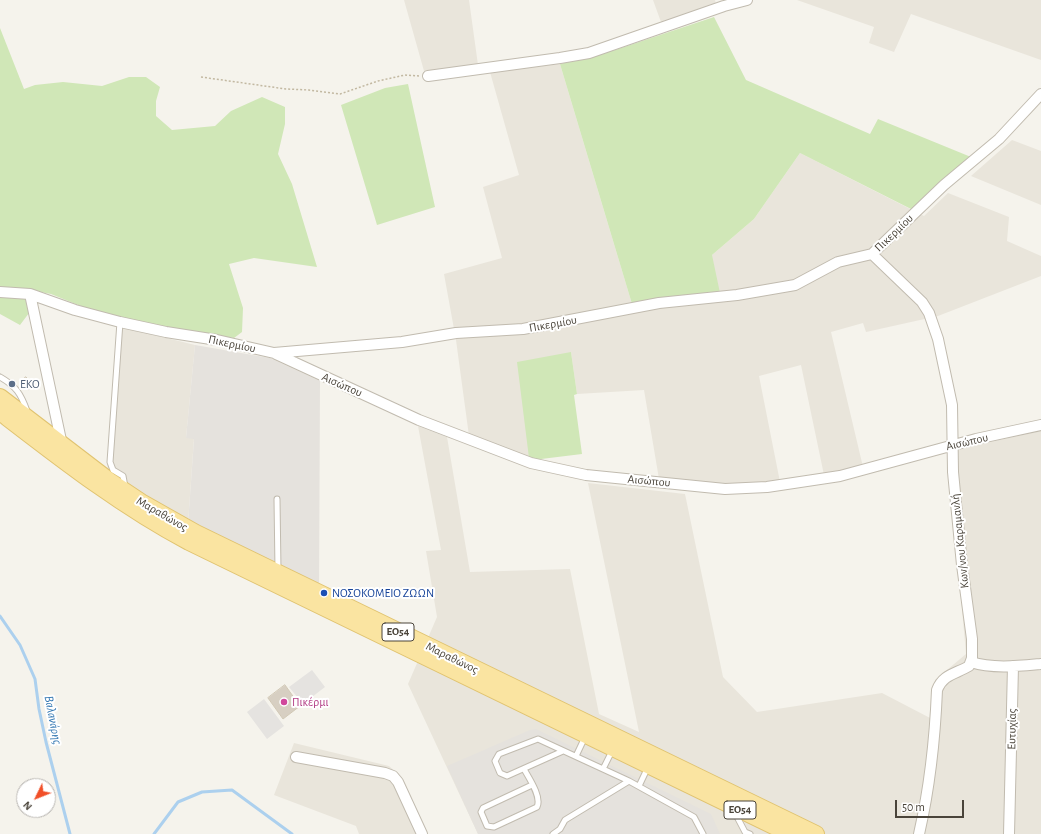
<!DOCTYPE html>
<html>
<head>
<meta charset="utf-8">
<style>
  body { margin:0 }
  #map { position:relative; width:1041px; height:834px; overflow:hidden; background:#f5f3ec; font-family:"Alegreya Sans",sans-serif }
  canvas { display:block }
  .north { position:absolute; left:16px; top:778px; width:40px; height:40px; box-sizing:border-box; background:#fff; border:1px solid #b7b4b0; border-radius:50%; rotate:227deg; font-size:11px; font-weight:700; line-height:16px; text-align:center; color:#4a443a }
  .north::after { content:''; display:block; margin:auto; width:14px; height:18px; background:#f14f28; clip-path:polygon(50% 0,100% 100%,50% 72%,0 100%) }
  .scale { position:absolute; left:895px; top:800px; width:69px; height:18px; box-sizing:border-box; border:2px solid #4a443a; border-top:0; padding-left:5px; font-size:12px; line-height:14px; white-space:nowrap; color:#4a443a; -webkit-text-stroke:3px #fff; paint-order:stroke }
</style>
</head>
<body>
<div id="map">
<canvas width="1041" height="834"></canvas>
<div class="north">N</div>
<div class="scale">50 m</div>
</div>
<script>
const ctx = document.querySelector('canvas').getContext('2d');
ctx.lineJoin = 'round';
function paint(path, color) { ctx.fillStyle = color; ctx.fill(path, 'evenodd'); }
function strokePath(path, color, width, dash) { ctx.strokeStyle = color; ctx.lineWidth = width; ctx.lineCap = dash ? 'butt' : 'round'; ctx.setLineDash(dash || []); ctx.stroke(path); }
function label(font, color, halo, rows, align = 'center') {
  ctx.font = font + ' "Alegreya Sans",sans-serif'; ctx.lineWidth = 4; ctx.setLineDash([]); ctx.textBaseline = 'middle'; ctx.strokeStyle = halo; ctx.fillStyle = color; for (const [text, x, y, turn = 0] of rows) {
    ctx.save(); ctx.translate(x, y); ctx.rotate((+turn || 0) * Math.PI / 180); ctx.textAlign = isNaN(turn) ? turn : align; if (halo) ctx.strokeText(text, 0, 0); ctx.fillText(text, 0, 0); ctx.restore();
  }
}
paint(new Path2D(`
  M404 0H469L478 65 424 71Z
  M653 0H715L716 4 661 22Z
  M797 0H1041V60L911 14 894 52 869 43 874 27Z
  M560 64 632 304 712 255 754 219 800 153 924 216 948 193 1009 217 1007 241 1041 256V276L938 316 866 332 863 323 831 332 863 467 824 475 801 365 759 376 780 482 736 486 659 479 644 390 577 394 571 352 529 458 469 436 456 340 444 274 502 258 483 187 519 175 490 72Z
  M1012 140 1041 151V205L971 176Z
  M118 326 195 345 186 438H194L188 524 108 473 107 461Z
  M418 426 447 437 470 572 570 569 599 714 639 732 588 483 685 494 723 677 757 712 882 693 932 719 935 680 966 654 948 451 1041 431V834H478L408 684 437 617 426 551 441 550Z
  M294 743 389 766 398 774 426 834H359L356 826 274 795Z`), '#e9e5db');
paint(new Path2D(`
  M195 345 270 358 320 381 319 590 188 524 194 439 186 438Z
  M536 729 711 814 720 834H478L447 766 530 730Z`), '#e5e2dd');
paint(new Path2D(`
  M714 17 746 80 870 134 878 119 971 157 913 210 800 153 754 219 712 255 720 293 632 304 560 64 615 50Z
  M0 28 24 89 35 85 63 82 102 86 129 77H146L160 87 156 101V116L172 130 215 126 231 111 262 97 285 107V124L278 154 292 184 317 267 254 258 229 264 243 308 242 332 234 338 151 325 88 309 51 294 30 290 29 313 20 325 0 314Z
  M408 84 435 207 377 225 341 105 385 88Z
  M571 352 577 394 574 395 582 454 533 460 529 458 517 362Z`), '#d0e7b7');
paint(new Path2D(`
  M312 670 325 687 303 704 289 687Z
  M264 699 284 726 267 739 247 712Z`), '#e5e3e0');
strokePath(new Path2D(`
  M0 616 20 645 35 679 39 709 46 742 70 834
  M154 834 178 802 202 792 232 790 292 834`), '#acd0ee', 3);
const building = new Path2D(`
  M26 377 34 385 28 390 20 382Z
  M285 685 300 706 283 719 268 698Z`);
paint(building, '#d7cfc2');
strokePath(building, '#d1c8b5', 1);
const service = new Path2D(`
  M120 322 110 462 113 470 123 476 125 487
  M0 377C16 386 21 394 27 411
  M277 499 278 570
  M563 751 507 776 500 773 495 761 499 754 538 739 603 769 613 749
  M576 756 585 737
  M524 769C529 778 542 797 537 807L494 827 487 826 481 812 483 808 532 785
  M603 769 629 781
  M639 786 648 767
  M734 811 745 832 750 834
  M553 834 560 829 565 820 629 781 694 817 703 834`);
const minor = new Path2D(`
  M428 76 560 58 589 53 724 6 747 0
  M872 254 922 302 929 313 938 339 952 405 953 472 962 565 972 639V658L969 666C956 674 943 674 937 690 935 739 930 786 919 834
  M0 292 30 294 75 310 120 322 166 332 217 340 274 353 402 342 456 333 523 329 659 303 737 295 795 285 838 262 872 254 944 185 999 139 1041 94
  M30 294 62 445
  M276 354 419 420 531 463 586 475 725 489 767 487 840 476 976 439 1041 425
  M971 662C992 669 1019 666 1041 664
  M296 757 385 773 393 776 398 782 422 834
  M1009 834 1013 666`);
const primary = new Path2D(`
  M0 397 111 482 141 502 196 533 816 834
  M0 412C61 459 121 506 189 542L790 834`);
strokePath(service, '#c1bbaf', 7);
strokePath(minor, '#c1bbaf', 12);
strokePath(primary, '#e0c370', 18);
strokePath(new Path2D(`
  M201 77 286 89 309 90 340 94 378 81 405 75 419 76`), '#c2b8a1', 1.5, [2, 2]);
strokePath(service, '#fff', 5);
strokePath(minor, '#fff', 10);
strokePath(primary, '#fae4a1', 16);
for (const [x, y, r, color] of [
  [12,384,4,"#5c6f8a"],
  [324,593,4,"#1a4fb4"],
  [284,702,4,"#d1479c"]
]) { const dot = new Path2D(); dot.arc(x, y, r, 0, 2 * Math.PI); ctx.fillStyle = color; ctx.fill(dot); strokePath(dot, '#fff', 1.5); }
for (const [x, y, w] of [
  [398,632,32],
  [740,810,32]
]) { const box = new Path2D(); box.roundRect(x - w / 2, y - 9, w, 18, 3); ctx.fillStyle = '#fff'; ctx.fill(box); strokePath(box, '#4a443a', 1); }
label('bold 11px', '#4a443a', null, [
  ["ΕΟ54",398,632],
  ["ΕΟ54",740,810]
]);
label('12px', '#4a443a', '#fff', [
  ["Πικερμίου",894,233,-44],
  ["Πικερμίου",553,324,-10],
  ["Πικερμίου",232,344,12],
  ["Αισώπου",342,385,24],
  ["Αισώπου",967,442,-13],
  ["Αισώπου",649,481,5],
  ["Μαραθώνος",162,514,30],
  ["Κων/νου Καραμανλή",960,541,-96],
  ["Μαραθώνος",452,658,26],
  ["Ευτυχίας",1012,729,-89]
]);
label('12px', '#4e5e75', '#fff', [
  ["EKO",20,384]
], 'left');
label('12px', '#164399', '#fff', [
  ["ΝΟΣΟΚΟΜΕΙΟ ΖΩΩΝ",332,593]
], 'left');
label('12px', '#b23c85', '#fff', [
  ["Πικέρμι",292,702]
], 'left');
label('italic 13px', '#3679b3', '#fff', [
  ["Βαλανάρης",53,720,79]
]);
</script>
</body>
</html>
